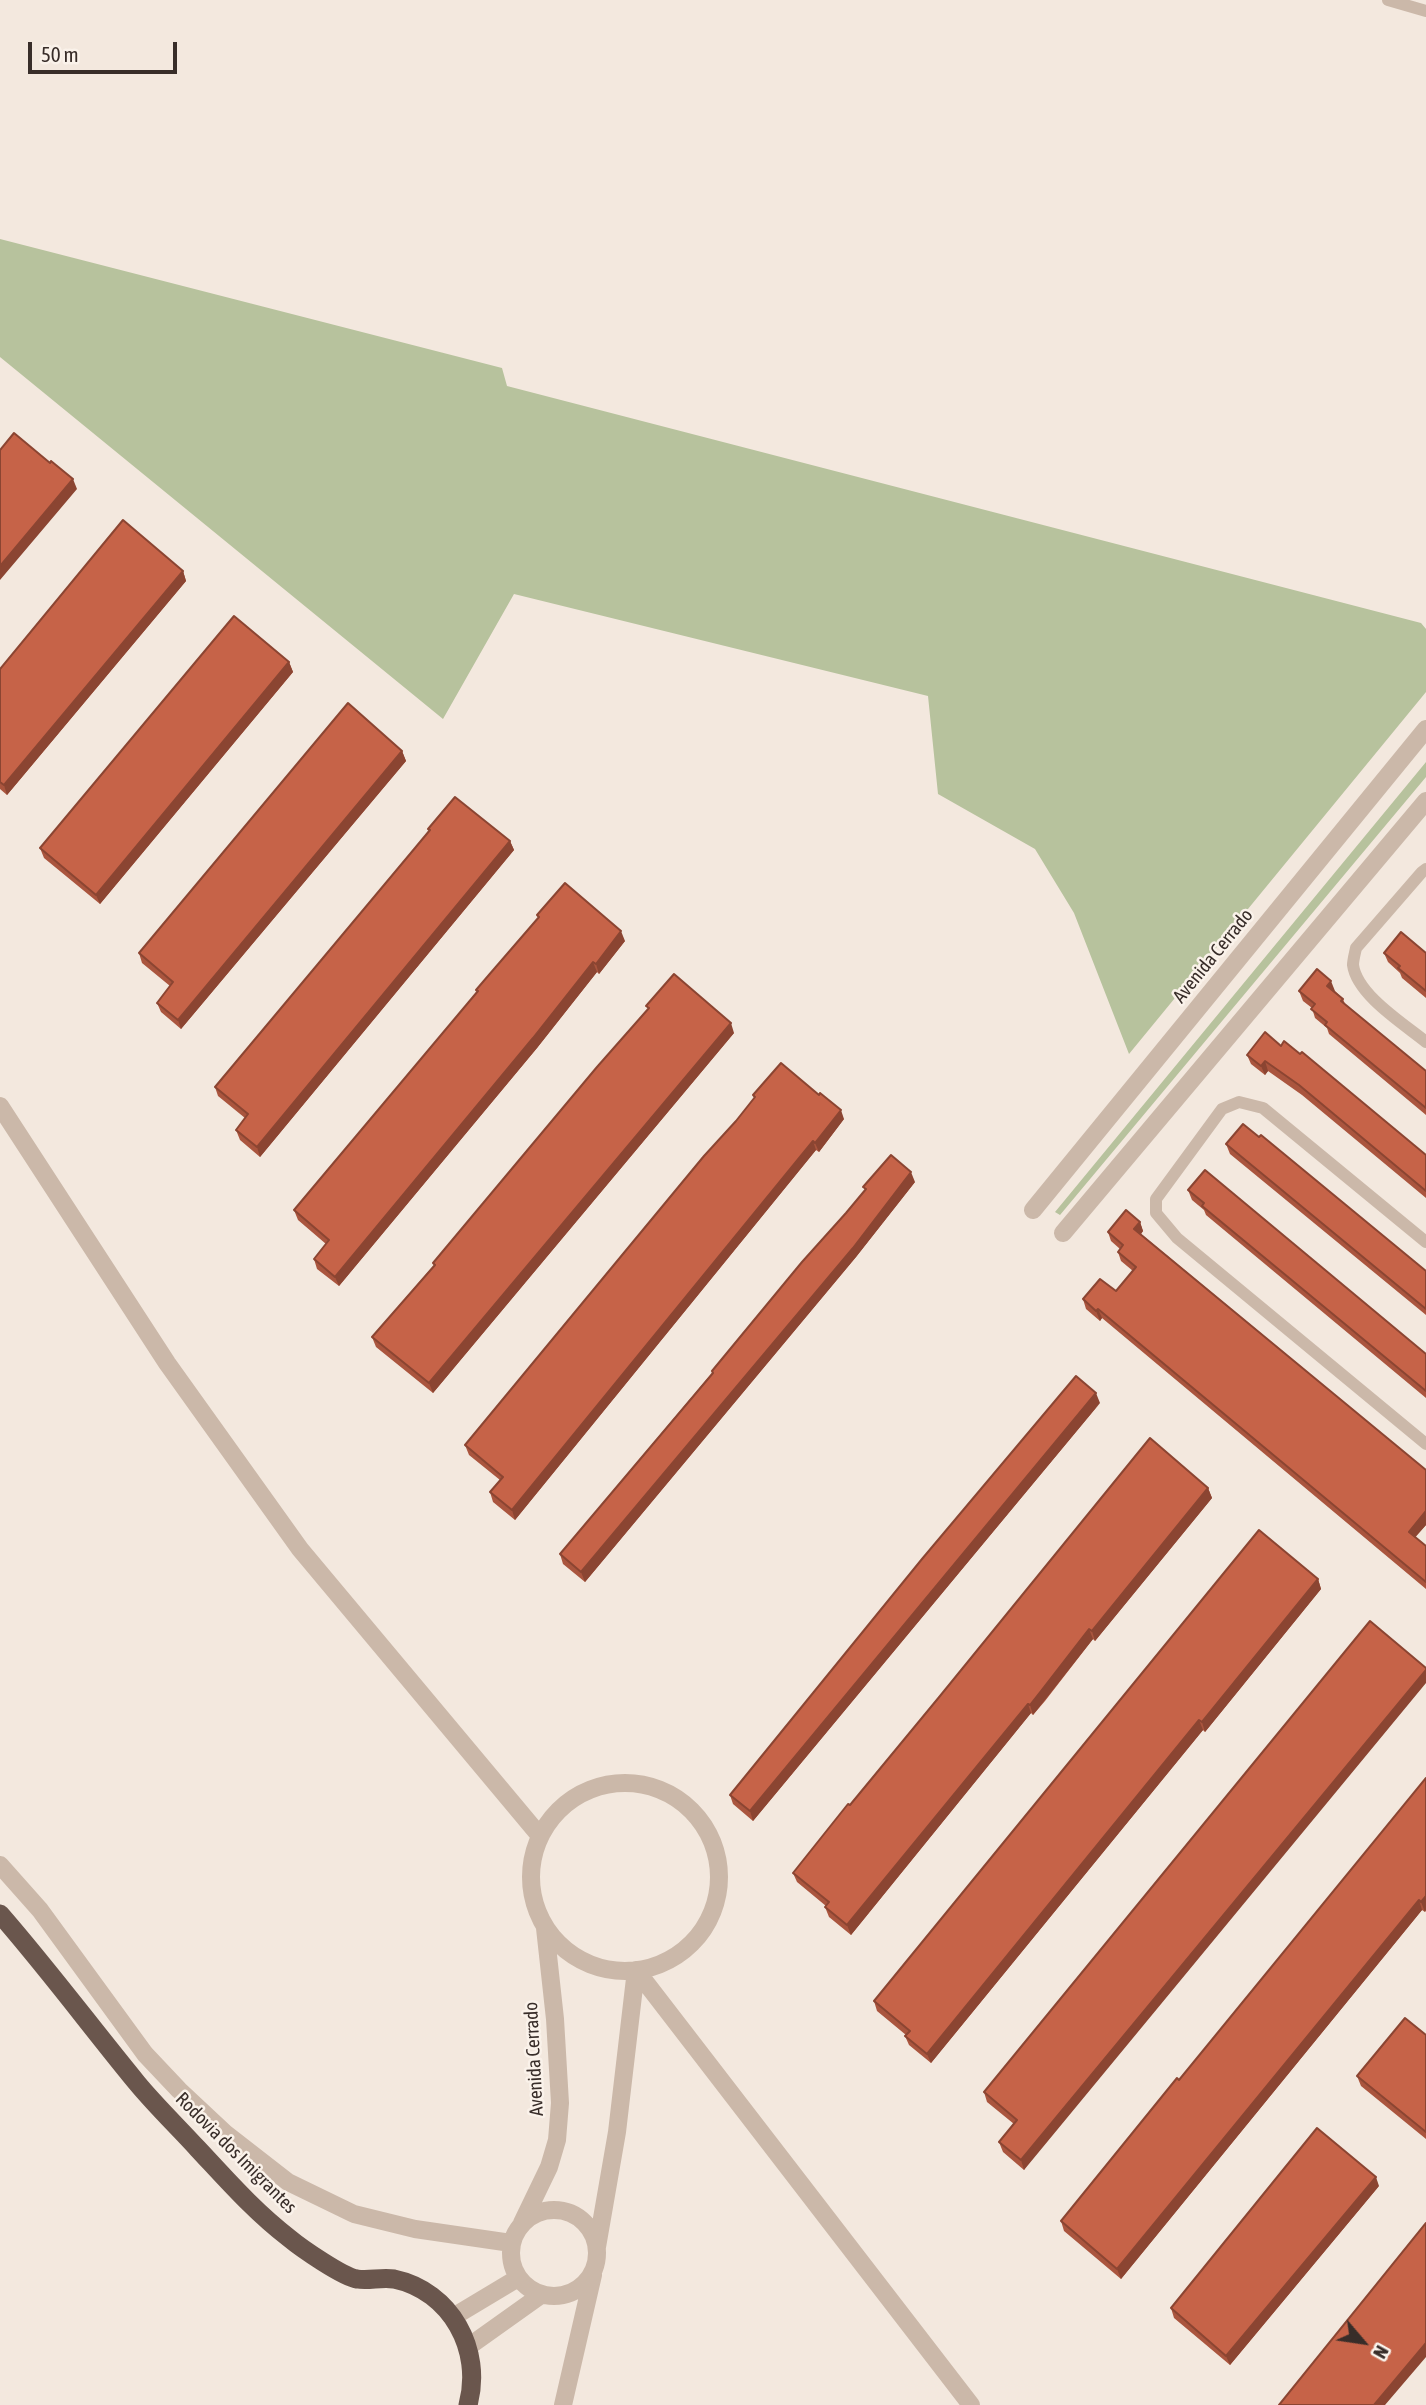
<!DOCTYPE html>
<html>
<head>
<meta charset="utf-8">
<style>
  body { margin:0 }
  #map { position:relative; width:1426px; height:2405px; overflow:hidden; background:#f3e8de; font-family:"Asap Condensed",sans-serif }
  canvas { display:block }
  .north { position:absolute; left:1328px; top:2307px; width:70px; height:70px; -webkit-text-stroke:5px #faf2ea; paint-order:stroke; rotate:119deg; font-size:19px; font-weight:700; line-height:28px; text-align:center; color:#382d29 }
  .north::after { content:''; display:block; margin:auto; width:24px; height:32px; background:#382d29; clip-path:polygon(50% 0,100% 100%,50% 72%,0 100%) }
  .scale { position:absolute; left:28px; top:42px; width:149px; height:32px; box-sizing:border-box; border:4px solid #382d29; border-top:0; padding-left:9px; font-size:21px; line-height:24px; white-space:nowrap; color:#382d29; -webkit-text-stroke:5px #faf2ea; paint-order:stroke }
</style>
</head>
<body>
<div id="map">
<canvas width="1426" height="2405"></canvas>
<div class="north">N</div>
<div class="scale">50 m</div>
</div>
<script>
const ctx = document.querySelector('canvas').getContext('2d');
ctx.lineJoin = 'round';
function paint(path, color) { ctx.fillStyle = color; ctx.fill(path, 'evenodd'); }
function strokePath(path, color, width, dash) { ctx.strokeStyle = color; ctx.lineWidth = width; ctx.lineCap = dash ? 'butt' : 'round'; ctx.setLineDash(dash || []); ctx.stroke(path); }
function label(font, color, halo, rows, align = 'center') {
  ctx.font = font + ' "Asap Condensed",sans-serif'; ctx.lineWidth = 5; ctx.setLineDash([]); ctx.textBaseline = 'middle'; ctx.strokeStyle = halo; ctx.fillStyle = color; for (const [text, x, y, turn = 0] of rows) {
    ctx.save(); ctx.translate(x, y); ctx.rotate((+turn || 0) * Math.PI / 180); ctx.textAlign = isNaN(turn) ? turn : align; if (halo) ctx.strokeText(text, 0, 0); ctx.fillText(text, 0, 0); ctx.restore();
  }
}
paint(new Path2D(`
  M0 239 502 368 507 386 1421 623 1426 629V692L1129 1054 1074 913 1035 849 938 794 928 696 514 594 443 719 0 357Z
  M1426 762V777L1060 1215 1055 1212Z`), '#b7c29d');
strokePath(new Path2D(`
  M1388 0 1426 11
  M1426 869 1422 872 1356 948C1355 953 1353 960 1353 965 1357 995 1404 1024 1426 1042
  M1426 1242 1263 1108 1239 1102 1222 1109 1156 1199V1213L1177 1238 1426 1444`), '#cbb8a9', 12);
strokePath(new Path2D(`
  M0 1106 167 1363 300 1549 540 1836
  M1033 1210 1426 729
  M1063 1233 1426 801
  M531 1877a94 94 0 1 1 188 0a94 94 0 1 1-188 0Z
  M0 1865 40 1910 145 2054 179 2090 225 2133 288 2182 354 2214 415 2229 511 2243
  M636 1970 971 2405
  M511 2253a43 43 0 1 1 86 0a43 43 0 1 1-86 0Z
  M522 2223 549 2167 557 2140 560 2103 555 2019 545 1928
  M597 2247 617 2132 636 1970
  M453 2317 518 2278
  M468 2347 541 2295
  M563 2405 593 2275`), '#cbb8a9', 18);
strokePath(new Path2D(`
  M0 1914C48 1969 91 2027 137 2083 156 2106 178 2127 198 2149 227 2180 255 2212 289 2238 301 2248 343 2277 357 2279 369 2281 381 2277 394 2279 451 2291 483 2350 468 2405`), '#6a564d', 19);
paint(new Path2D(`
  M183 571 186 581 7 795 0 789V669Z
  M289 662 293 672 100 904 44 858 40 848Z
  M402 751 406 761 181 1029 161 1012 157 1003 170 986 142 963 139 953Z
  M428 829 510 841 514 850 260 1157 240 1140 236 1130 245 1118 218 1096 215 1087 429 832Z
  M537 915 625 941 599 974 597 972 537 1048 339 1286 317 1269 314 1259 326 1244 298 1220 294 1210 477 992 476 990 538 918Z
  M1384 953H1426V998L1402 978 1400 973 1388 962Z
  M1299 991H1335L1343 999 1345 1004 1426 1071V1115L1329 1034 1327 1028 1315 1018 1312 1008 1303 1001Z
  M646 1006 734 1033 433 1393 376 1347 372 1337 434 1265 433 1263 648 1009Z
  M1281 1046 1426 1155V1198L1302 1095 1268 1071 1265 1075 1251 1064 1247 1055Z
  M753 1095 844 1119 819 1152 816 1150 515 1520 493 1502 490 1492 500 1480 469 1455 465 1445 736 1121 754 1098Z
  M1226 1144 1426 1271V1315L1230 1154Z
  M915 1182 856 1257 585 1582 563 1564 560 1554 712 1373V1371L865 1190 863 1187Z
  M1188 1190 1426 1354V1398L1206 1215 1204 1210 1192 1200Z
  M1140 1222 1143 1231 1141 1234 1426 1470V1525L1415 1537 1426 1546V1589L1102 1318 1100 1321 1086 1309 1083 1299 1116 1291 1133 1271 1121 1261 1118 1252 1120 1249 1111 1241 1108 1232Z
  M1100 1403 753 1821 733 1804 730 1795Z
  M1208 1488 1212 1498 1095 1641 1093 1639 1045 1701 1033 1715 1031 1713 851 1935 829 1917 825 1907 826 1906 797 1882 793 1873 850 1805Z
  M1318 1579 1321 1589 1205 1732 1203 1730 931 2063 909 2045 905 2036 906 2035 877 2011 874 2001Z
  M1370 1621 1024 2170 1003 2152 999 2142 1014 2124 987 2102 984 2092Z
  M1426 1778V1910L1425 1912 1422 1910 1121 2279 1064 2231 1061 2221 1179 2080Z
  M1426 2035V2139L1361 2086 1357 2076Z
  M1379 2186 1230 2365 1174 2318 1171 2308Z`), '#aa553e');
paint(new Path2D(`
  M73 479 77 489 0 580V566Z
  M183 571 186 581 7 795 4 785Z
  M289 662 293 672 100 904 96 895Z
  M402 751 406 761 181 1029 178 1020Z
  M510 841 514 850 260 1157 257 1147Z
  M621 931 625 941 599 974 596 964Z
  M593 962 597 972 537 1048 339 1286 335 1277Z
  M1331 981 1335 991 1331 995 1327 986Z
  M731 1023 734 1033 433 1393 429 1383Z
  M1265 1061 1268 1071 1265 1075 1261 1066Z
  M841 1110 844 1119 819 1152 815 1143Z
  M813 1141 816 1150 515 1520 512 1510Z
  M911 1172 915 1182 856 1257 585 1582 581 1572Z
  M1140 1222 1143 1231 1138 1238 1134 1229Z
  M1098 1309 1102 1318 1100 1321 1096 1311Z
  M1096 1393 1100 1403 753 1821 750 1811Z
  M1208 1488 1212 1498 1095 1641 1092 1631Z
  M1426 1511V1525L1412 1541 1409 1532Z
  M1318 1579 1321 1589 1205 1732 1202 1722Z
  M1089 1629 1093 1639 1033 1715 1030 1705Z
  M1426 1670V1683L1024 2170 1021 2160Z
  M1028 1704 1031 1713 851 1935 847 1925Z
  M1199 1720 1203 1730 931 2063 927 2054Z
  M1426 1896V1910L1425 1912 1421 1902Z
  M1419 1900 1422 1910 1121 2279 1117 2269Z
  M1376 2177 1379 2186 1230 2365 1226 2356Z
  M1426 2343V2357L1385 2405H1374Z`), '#8b4532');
const building = new Path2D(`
  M14 433 50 463 51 461 73 479 0 566V450Z
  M123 520 183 571 4 785 0 782V669Z
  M234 616 289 662 96 895 40 848Z
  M348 703 402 751 178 1020 157 1003 173 982 139 953Z
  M455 797 510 841 257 1147 236 1130 248 1114 215 1087 410 854 430 830 428 829Z
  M565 883 621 931 596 964 593 962 533 1038 335 1277 314 1259 329 1240 294 1210 478 991 476 990 488 976 539 917 537 915Z
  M1401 932 1426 953V991L1398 968 1400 966 1384 953Z
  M1317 969 1331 981 1327 986 1343 999 1341 1001 1426 1071V1108L1325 1025 1327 1022 1311 1009 1315 1004 1299 991Z
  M674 974 731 1023 429 1383 372 1337 435 1265 433 1263 597 1067 649 1008 646 1006Z
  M1265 1032 1281 1046 1284 1041 1300 1054 1302 1052 1426 1155V1191L1299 1085 1265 1061 1261 1066 1247 1055Z
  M781 1063 819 1095 820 1093 841 1110 815 1143 813 1141 512 1510 490 1492 503 1477 465 1445 704 1156 736 1121 755 1097 753 1095Z
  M1243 1124 1259 1137 1261 1135 1426 1271V1309L1226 1144Z
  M891 1155 911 1172 853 1248 581 1572 560 1554 713 1373 712 1371 802 1262 846 1213 866 1189 863 1187Z
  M1205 1170 1426 1354V1391L1202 1206 1204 1203 1188 1190Z
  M1126 1210 1140 1222 1134 1229 1426 1470V1511L1409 1532 1426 1546V1582L1098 1309 1096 1311 1083 1299 1100 1279 1116 1291 1136 1267 1118 1252 1123 1245 1108 1232Z
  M1076 1376 1096 1393 750 1811 730 1795 922 1559Z
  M1150 1438 1208 1488 1092 1631 1089 1629 1041 1691 1030 1705 1028 1704 847 1925 825 1907 829 1902 793 1873 848 1804 850 1805 940 1696Z
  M1259 1530 1318 1579 1202 1722 1199 1720 927 2054 905 2036 910 2031 874 2001Z
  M1370 1621 1426 1668V1670L1021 2160 999 2142 1017 2120 984 2092Z
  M1426 1778V1896L1421 1902 1419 1900 1117 2269 1061 2221 1177 2078 1179 2080Z
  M1405 2018 1426 2035V2132L1357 2076Z
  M1317 2128 1376 2177 1226 2356 1171 2308Z
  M1426 2223V2343L1374 2405H1279Z`);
paint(building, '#c66348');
strokePath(building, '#8b4532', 2);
label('19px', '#382d29', '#faf2ea', [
  ["Avenida Cerrado",1213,956,-51],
  ["Avenida Cerrado",534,2059,-93],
  ["Rodovia dos Imigrantes",236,2153,45]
]);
</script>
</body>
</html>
